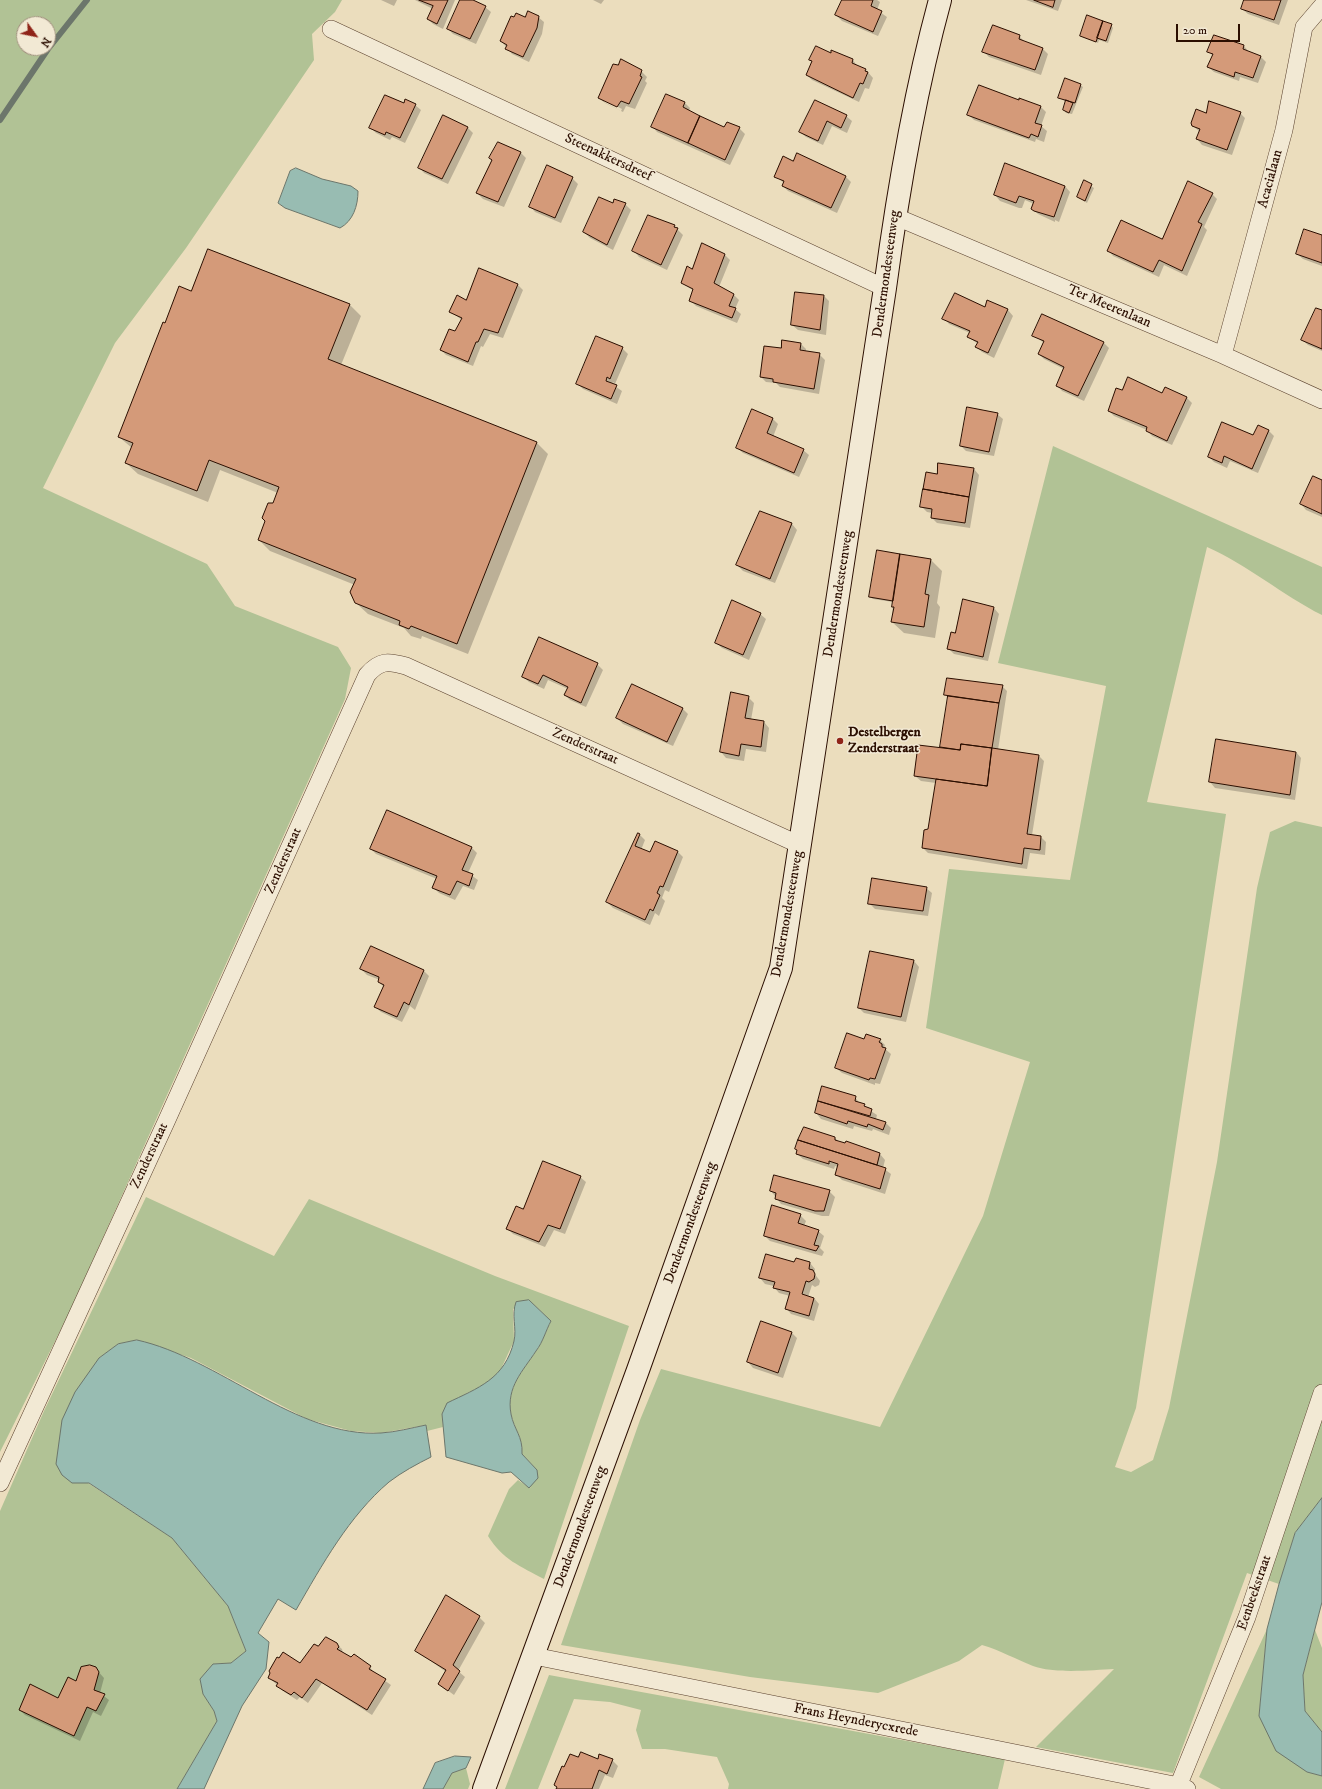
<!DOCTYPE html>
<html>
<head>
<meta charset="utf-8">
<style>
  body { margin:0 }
  #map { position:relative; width:1322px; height:1789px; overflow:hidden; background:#ebddbd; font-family:"IM FELL DW Pica",serif }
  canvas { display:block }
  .north { position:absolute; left:16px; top:16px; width:40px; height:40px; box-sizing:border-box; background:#f2e9d4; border:1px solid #a2917f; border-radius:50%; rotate:123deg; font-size:11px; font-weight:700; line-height:16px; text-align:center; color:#2b0e00 }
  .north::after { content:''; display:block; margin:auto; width:14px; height:18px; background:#8f2418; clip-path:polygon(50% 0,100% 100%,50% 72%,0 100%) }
  .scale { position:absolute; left:1176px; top:24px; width:64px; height:18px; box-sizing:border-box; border:2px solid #2b0e00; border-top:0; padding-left:5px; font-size:12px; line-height:14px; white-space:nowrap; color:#2b0e00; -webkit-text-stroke:3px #f2e9d4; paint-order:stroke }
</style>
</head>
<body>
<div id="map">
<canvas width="1322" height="1789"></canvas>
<div class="north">N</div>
<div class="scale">20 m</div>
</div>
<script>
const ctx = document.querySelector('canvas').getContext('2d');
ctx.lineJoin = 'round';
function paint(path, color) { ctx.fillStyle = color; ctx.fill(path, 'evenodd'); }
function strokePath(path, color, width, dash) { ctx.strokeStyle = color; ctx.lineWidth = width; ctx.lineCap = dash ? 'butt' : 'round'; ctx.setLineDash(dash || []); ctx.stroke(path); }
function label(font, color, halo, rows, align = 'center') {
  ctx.font = font + ' "IM FELL DW Pica",serif'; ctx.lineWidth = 3; ctx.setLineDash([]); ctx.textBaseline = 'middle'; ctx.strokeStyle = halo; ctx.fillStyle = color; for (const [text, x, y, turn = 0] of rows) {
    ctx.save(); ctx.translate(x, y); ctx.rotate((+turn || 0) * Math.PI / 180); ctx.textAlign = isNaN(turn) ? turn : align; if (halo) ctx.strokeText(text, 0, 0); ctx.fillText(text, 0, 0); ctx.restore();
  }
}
paint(new Path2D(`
  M0 0H342L335 12 312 34 314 60 186 248 115 343 43 488 207 564 235 606 338 647 351 668 345 699 70 1311 0 1452ZM24 24H48V48H24Z
  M1053 446 1322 567V615C1282 595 1248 565 1207 547L1147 802 1226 814 1136 1408 1115 1467 1131 1472 1153 1460 1169 1408 1217 1162 1257 888 1270 832 1295 821 1322 827V1498L1295 1533 1279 1584 1247 1573 1173 1773 1036 1747 1114 1669C1092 1670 1054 1674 1033 1666 1015 1659 1002 1651 982 1645L959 1661 878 1693 750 1677 561 1645 640 1420 661 1369 880 1427 983 1216 1030 1062 926 1028 949 869 1070 880 1106 686 998 663Z
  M146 1197 274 1256 309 1199 495 1276 629 1326 544 1579C520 1566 503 1560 488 1536L509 1489 518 1480 530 1488 537 1470 522 1454C523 1437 514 1429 511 1414 506 1387 523 1371 536 1351 543 1342 546 1330 551 1321L529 1300 513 1309 514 1341 501 1369 491 1380 478 1389 467 1393 442 1414 443 1427 427 1431 426 1425 381 1433 351 1431 307 1419 191 1358 137 1340 118 1344 99 1358 72 1483H88L172 1538 228 1606 246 1651 231 1663 213 1664 203 1694 214 1711 217 1721 177 1789H0V1511L44 1411Z
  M1267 1629 1259 1716 1307 1772 1322 1776V1789H1221L1199 1777Z
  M1315 1630 1322 1648V1732L1305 1711 1303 1675Z
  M549 1675 1005 1759 998 1789H728L729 1784 717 1757 665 1749H642L636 1730 641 1710 610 1702 574 1699 538 1789H505Z
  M466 1768 470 1784 468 1789H443L452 1773Z`), '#b1c295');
const water = new Path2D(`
  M296 168 322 179 351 186 358 191C358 206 353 221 340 228L285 208 278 203 290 171Z
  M529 1300 551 1321C546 1330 543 1342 536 1351 523 1371 506 1387 511 1414 514 1430 523 1436 522 1454L537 1470 538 1478 529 1488 511 1472 502 1473 446 1457 442 1414 447 1403C478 1388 505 1379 514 1341 517 1328 511 1315 516 1302Z
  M137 1340C219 1358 296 1438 381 1433 396 1432 411 1428 426 1425L431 1457C417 1464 402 1472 389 1482 349 1516 322 1565 296 1610L278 1599 258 1633 269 1642 266 1669 242 1706 204 1789H177L217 1721 214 1711 203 1694 200 1679 213 1664 231 1663 246 1651 228 1606 172 1538 89 1483H72L62 1475 56 1464 62 1420 75 1392 99 1358 118 1344Z
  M1322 1498V1602L1303 1675 1305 1711 1322 1732V1776L1307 1772 1276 1751 1259 1716 1267 1629 1279 1584 1295 1533Z
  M455 1756 471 1757 466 1768 452 1773 443 1789H423L435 1763Z`);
paint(water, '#98bcb2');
strokePath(water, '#6c766b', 1);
paint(new Path2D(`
  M381 0H397L394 6Z
  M415 0H455L443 29 433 24 428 19 433 9Z
  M461 0H470L485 7 491 12 476 44 453 34 448 29Z
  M593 0H604L601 4Z
  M843 0H877L880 2 877 10 887 17 878 36 842 21 836 15Z
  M1026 0H1062L1058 11Z
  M1245 0H1288L1279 25 1248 14 1242 9Z
  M538 17 544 22 542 34 529 62 512 54 501 41 526 19Z
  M1111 25 1113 28 1108 43 1099 40 1098 43 1081 36Z
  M1019 36 1025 42 1043 49 1048 54 1041 75 989 57 984 52Z
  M1214 36 1244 46 1249 52 1261 57 1266 62 1258 83 1240 77 1239 81 1214 72 1208 67 1213 56 1208 51Z
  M832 51 853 60 858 67 866 70 873 78 869 89 865 88 859 102 812 80 807 75 831 55Z
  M641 71 647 77 645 81 647 83 635 109 626 106 623 112 605 103 599 98ZM604 100 622 109 621 111 604 102Z
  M1080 85 1083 87 1072 114 1066 113 1064 110 1066 102 1059 97Z
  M666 96 685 103 690 108 689 111 725 128H739L745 134 730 165 657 132 652 126Z
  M815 101 846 116 852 121 847 133 832 126 823 145 806 137 800 132Z
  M1020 102 1040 106 1046 112 1041 126 1047 131 1044 142 1036 139 1035 142 974 120 969 115Z
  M404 105H415L421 110 405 143 392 137 390 140 376 133 371 128Z
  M1240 113 1245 118 1232 155 1202 145 1197 139 1200 132 1193 126 1206 114Z
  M468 128 473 133 448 184 424 173 419 167Z
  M499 143 521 153 526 158 504 207 483 199 477 193Z
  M797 154 846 177 851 182 837 213 788 191 783 186 784 183 775 176 794 162Z
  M1006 165 1065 186 1070 192 1059 222 1055 220V222L1038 214 1032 209 1034 204 1025 200 1022 208H1019L1000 201 995 195Z
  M548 166 572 178 578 184 561 223 535 212 530 206Z
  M1084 182 1094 188 1087 203 1078 197Z
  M1212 194 1217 199 1204 227 1207 230 1187 276 1164 265 1159 277 1113 256 1108 250 1163 241Z
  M625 204 631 210 613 250 590 238 584 232 613 205Z
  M674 226 683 235 667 270 639 257 634 251Z
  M1322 236V266L1303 259 1297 254Z
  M703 245 725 255 730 260 719 287 733 294 739 300 735 309 741 314 737 323 696 306 690 300 694 291 682 283 692 270Z
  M517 284 523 290 503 338 490 334 483 347 481 346 473 366 446 355 441 350 456 332 462 320 451 312Z
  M192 292 350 305 361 316 341 365 537 443 548 454 468 654 422 636 421 639 411 636 404 628 368 614 356 603 355 585 270 551 259 540 278 493 220 470 208 502 138 474 126 463 132 448 119 437 166 325Z
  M824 296 829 301 826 335 798 330 792 325Z
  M988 301 1008 310 1013 316 994 358 982 352 976 347 978 344 968 337 970 333 949 324 944 318 985 308Z
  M1322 311V351L1308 345 1302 340Z
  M1033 335 1103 342 1109 348 1084 401 1062 391 1057 385 1064 369 1044 359 1039 354 1044 343Z
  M801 344 806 349V352L819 354 825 360 819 394 780 387 776 383 766 382 761 377 782 349Z
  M622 348 628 354 615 384 613 382 612 384 622 391 617 404 583 389 578 384Z
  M1165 389 1187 398 1192 403 1172 445 1152 436 1147 430 1114 416 1109 411 1122 391 1163 394Z
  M753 411 773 419 778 424 773 437 803 450 809 455 799 477 743 453 737 448Z
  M997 414 1003 419 994 456 966 451 961 446Z
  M1269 431 1274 436 1258 473 1230 461 1227 468 1214 462 1209 457Z
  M974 469 979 475 970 528 937 523 932 518V513L927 512 922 507 938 475Z
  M1322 481V517L1306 510 1301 504Z
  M760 512 792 524 797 530 775 583 743 571 737 565Z
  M931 560 942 571 937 603 940 607 935 638 904 633 892 622 893 602 873 599 870 597Z
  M963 601 994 608 999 614 988 661 954 654 949 649 955 634Z
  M760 614 766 619 749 660 722 648 716 643Z
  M597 664 603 670 586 707 570 700 565 695 568 689 548 680 544 689 529 682 523 677Z
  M1002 686 1007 691 998 750 1039 756 1044 761 1032 835 1041 837 1046 842 1045 855 1030 853 1027 869 928 853 923 848 928 830 936 783 921 781 915 776 941 749 949 698 945 695Z
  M748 697 754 703 751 720 764 722 769 728 766 752 746 749 744 761 726 758 721 752Z
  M683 709 688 714 673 746 623 724 617 718Z
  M1296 752 1301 758 1295 800 1215 788 1210 782Z
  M387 811 472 848 477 853 468 873 478 880 474 890 463 886 455 900 439 893 434 888 437 879 376 854 371 849Z
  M640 835 645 840 641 850 651 854 655 842 678 852 683 857 669 892 665 890 662 898 665 901 659 916 655 913 650 925 613 908 607 902Z
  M926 888 932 893 928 916 875 909 869 903Z
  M914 961 919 967 906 1022 864 1013 859 1008Z
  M361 969 424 971 429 976 415 1010 410 1006 402 1022 381 1012 375 1007 384 987 379 982 380 980 367 975Z
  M864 1040H880L885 1045 884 1048 891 1054 880 1084 875 1083V1085L842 1073 836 1068Z
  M823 1087 855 1097 860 1104 877 1115 876 1119 886 1123 891 1128 889 1135 873 1129 872 1131 854 1126 853 1129 821 1119 816 1113Z
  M802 1132 835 1138 839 1142 846 1145 847 1143 880 1154 885 1160 883 1168 891 1174 885 1194 842 1180 836 1174 838 1167 835 1166 834 1169 803 1159 797 1154 798 1151 796 1149Z
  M580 1177 586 1182 565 1234 554 1230 545 1247 513 1234 508 1229 524 1210Z
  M771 1191H829L835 1197 829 1216H822L781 1204Z
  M800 1215 806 1221 804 1226 818 1231 824 1236 820 1248 824 1252 822 1256 770 1241 765 1236Z
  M797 1259 810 1263 815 1269 814 1273 820 1281 819 1285 815 1287 812 1285 808 1297 814 1298 819 1304 814 1321 791 1314 786 1308 790 1296 779 1293 774 1287V1286L765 1284 760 1278 794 1263Z
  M792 1333 797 1338 783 1378 753 1368 748 1362Z
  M446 1596 479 1617 485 1623 458 1671 465 1677 454 1695 439 1684 446 1672 416 1650Z
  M336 1644 342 1649 343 1654 370 1667 374 1673 391 1685 372 1715 322 1683 308 1703 300 1697 297 1700 283 1691 269 1677 301 1664 318 1647Z
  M95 1668 104 1678 100 1693 109 1700 101 1716 93 1712 80 1741 25 1715 20 1710 58 1699Z
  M581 1753 592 1756 595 1759 612 1760 618 1766 613 1778 605 1775 599 1789H557L565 1768 579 1758Z`), '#0003');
strokePath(new Path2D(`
  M0 120 48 49 87 0`), '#6c766b', 6);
const building = new Path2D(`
  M419 0H448L437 24 427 19 433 6Z
  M460 0H473L486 6 470 39 447 29Z
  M842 0H873L871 6 882 11 873 32 835 15Z
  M1034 0H1055L1053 7Z
  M1244 0H1281L1274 20 1241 9Z
  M528 11 539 16 537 28 523 57 505 49 507 45 500 41 511 16 514 17 516 13 525 17Z
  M1087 15 1103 21 1096 42 1080 36Z
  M1103 21 1112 24 1106 41 1097 38Z
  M993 25 1020 35 1019 39 1043 48 1035 70 982 52Z
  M1214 35 1244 45 1243 49 1261 56 1253 78 1235 72 1234 77 1207 67 1213 54 1207 52Z
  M816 46 831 53V50L853 59 852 63 866 69 865 71 868 72 863 84 860 83 853 98 806 75 812 61 809 60Z
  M621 59 642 70 640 76 642 77 629 104 621 101 617 107 598 98 613 64 618 65Z
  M1065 78 1081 84 1075 103 1058 98Z
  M979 85 1019 100V98L1041 106 1035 123 1042 125 1038 137 1031 134 1029 138 967 115Z
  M666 94 685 102 683 107 700 116 688 143 651 127Z
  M385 95 404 103 405 99 416 104 400 138 386 132 385 135 369 128Z
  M815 100 847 115 841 128 827 121 818 141 799 132Z
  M1066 100 1073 103 1069 113 1063 110Z
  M1209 101 1241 112 1227 150 1196 139 1200 129 1192 126 1191 123 1196 109 1206 113Z
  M443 115 468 127 442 179 418 168Z
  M700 116 724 127 727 122 740 127 725 160 688 143Z
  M498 142 521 152 498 202 476 193 492 160 489 158Z
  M797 153 846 176 831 208 782 186 784 181 774 177 783 156 793 161Z
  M1005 163 1065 186 1054 217 1034 211 1031 209 1034 201 1019 196 1016 203 994 195Z
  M547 165 573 177 555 218 529 207Z
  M1084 180 1092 184 1085 201 1077 197Z
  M1188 181 1213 193 1198 222 1202 224 1182 271 1159 260 1153 272 1107 251 1121 220 1162 239Z
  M599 197 613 203 614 199 626 203 607 245 583 232Z
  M648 215 675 225 674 227 678 228 661 265 632 251Z
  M1304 229 1322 235V263L1296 254Z
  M702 243 725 254 714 283 734 294 729 306 736 308 732 318 689 301 693 289 681 283 687 266 692 269Z
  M208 249 350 304 328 359 537 442 457 644 411 626 409 629 399 625 400 621 355 603 350 592 356 579 258 540 265 521 262 518 268 503H273L279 487 209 460 197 491 125 463 133 443 118 437 163 322 165 323 179 286 191 291Z
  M479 268 518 284 498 333 484 329 478 342H476L468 362 440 350 449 329 455 331 462 318 449 312 457 295 466 300Z
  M795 292 824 295 820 330 791 325Z
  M955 293 985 307 987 300 1008 309 988 353 975 347 978 342 967 337 970 331 942 319Z
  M1316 308 1322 310V349L1301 340Z
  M1042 314 1104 342 1078 396 1056 386 1064 367 1038 354 1044 341 1032 336Z
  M596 336 623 347 610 379 607 377 606 381 617 385 611 399 576 384Z
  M782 340 801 343 800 350 820 353 814 389 773 382V379L760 377 764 346 781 348Z
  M1128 377 1162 393 1165 387 1187 397 1167 441 1146 431 1147 427 1108 411 1116 388 1122 390Z
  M967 407 998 413 989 452 960 446Z
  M752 409 773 418 767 433 804 449 794 473 736 448Z
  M1222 422 1253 435 1258 425 1269 430 1252 469 1224 456 1222 463 1208 457Z
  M938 463 974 468 969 497 923 489 926 472 937 474Z
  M1313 476 1322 480V514L1300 504Z
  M923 489 969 497 965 523 931 518 932 509 920 507Z
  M760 511 792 523 770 579 736 565Z
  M877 550 900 554 893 601 869 597Z
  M900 554 931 559 925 594 929 595 924 627 891 622 894 607H892Z
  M963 599 994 607 983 657 947 649 951 632 955 633Z
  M732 600 761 613 743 655 715 643Z
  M539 637 598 663 581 703 564 695 568 687 543 675 538 684 522 677Z
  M947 678 1003 685 999 703 944 695Z
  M632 684 683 708 667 742 616 718Z
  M731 692 749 696 745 718 764 721 761 747 741 744 739 756 720 752Z
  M948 696 999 703 992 748 961 744 960 750 940 747Z
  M1216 739 1296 752 1290 795 1209 782Z
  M961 744 992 748 987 786 914 776 918 745 960 750Z
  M992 748 1039 755 1027 834 1041 836 1040 850 1024 848 1022 864 922 848 924 830 928 829 936 779 987 786Z
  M387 810 472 847 462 870 473 874 469 886 457 881 450 895 432 888 437 876 370 849Z
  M638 833 640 834 635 846 650 852 655 841 678 851 663 887 660 886 657 893 660 895 653 911 650 909 645 920 606 902Z
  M872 878 927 887 923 911 868 904Z
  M371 946 424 970 409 1005 404 1002 397 1017 374 1007 384 985 378 982 379 977 360 969Z
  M870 951 914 960 901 1017 858 1008Z
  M847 1033 864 1039 866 1034 881 1039 879 1042 882 1044V1047L886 1048 875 1079 870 1078 869 1080 835 1068Z
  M822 1086 856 1096 855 1101 865 1104 864 1106 872 1109 870 1116 818 1101Z
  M818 1101 886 1122 883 1130 868 1124 867 1127 848 1121 847 1124 815 1113Z
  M804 1127 835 1137V1140L845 1143 846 1141 880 1153 877 1165 798 1140Z
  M798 1140 886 1168 880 1189 835 1175 838 1164 829 1161V1164L796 1154 797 1150 795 1149Z
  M543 1161 581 1176 560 1229 548 1225 539 1242 506 1229 516 1206 523 1209Z
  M774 1175 830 1190 824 1211H815L775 1199 776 1193 770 1191Z
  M772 1205 801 1214 798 1223 819 1230 814 1245 819 1246 816 1251 764 1236Z
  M766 1254 794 1262 796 1258 810 1262 809 1269 813 1270 815 1274 814 1279 809 1282 806 1281 802 1294 814 1298 809 1316 785 1309 790 1292 773 1288 775 1282 759 1278Z
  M761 1321 792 1332 778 1373 747 1362Z
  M446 1595 480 1616 453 1665 460 1671 448 1691 438 1684 446 1670 415 1651Z
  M326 1637 337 1643 339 1647 337 1649 351 1657 354 1654 371 1666 369 1669 386 1679 367 1710 316 1679 302 1698 294 1692 291 1695 276 1686 278 1683 268 1678 270 1673 269 1671 277 1657 279 1658 283 1652 300 1663 314 1644 318 1646Z
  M90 1665 96 1667 99 1672 94 1690 105 1694 96 1711 87 1707 74 1736 19 1710 30 1684 58 1698 68 1677 76 1681 81 1667Z
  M581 1752 598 1759 599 1754 613 1759 607 1774 599 1770 592 1789H556L557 1787 554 1785 562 1766 564 1767 570 1754 578 1757Z`);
paint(building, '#d49a79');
strokePath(building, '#2b0e00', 1);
const street = new Path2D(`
  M331 29 885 288
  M894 216 1223 355 1322 400
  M1223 355 1284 130 1304 27 1322 6
  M0 1483 166 1122 367 675C380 660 388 661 406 666L800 845
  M534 1656 1179 1786 1187 1789
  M1177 1789 1247 1617 1322 1393`);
const secondary = new Path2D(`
  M484 1789 638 1370 781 968 885 288C898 191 914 95 940 0`);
strokePath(street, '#5b422f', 18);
strokePath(secondary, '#2b0e00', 24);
strokePath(street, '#f2e9d4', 17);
strokePath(secondary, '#f2e9d4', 22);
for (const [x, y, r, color] of [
  [840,741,4,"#8f2418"]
]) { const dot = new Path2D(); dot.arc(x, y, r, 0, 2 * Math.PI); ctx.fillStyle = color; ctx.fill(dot); strokePath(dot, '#f2e9d4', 1.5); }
label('14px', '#2b0e00', '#f2e9d4', [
  ["Steenakkersdreef",608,158,25],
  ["Acacialaan",1271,179,-75],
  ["Dendermondesteenweg",887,274,-82],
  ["Ter Meerenlaan",1109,307,23],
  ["Dendermondesteenweg",839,594,-81],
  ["Zenderstraat",585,747,24],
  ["Zenderstraat",284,861,-66],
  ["Dendermondesteenweg",788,914,-80],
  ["Zenderstraat",150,1156,-65],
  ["Dendermondesteenweg",691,1223,-70],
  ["Dendermondesteenweg",581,1527,-70],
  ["Eenbeekstraat",1255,1593,-71],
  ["Frans Heynderycxrede",856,1721,11]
]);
label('bold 14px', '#2b0e00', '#f2e9d4', [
  ["Destelbergen",848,733],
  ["Zenderstraat",848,749]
], 'left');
</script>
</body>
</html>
